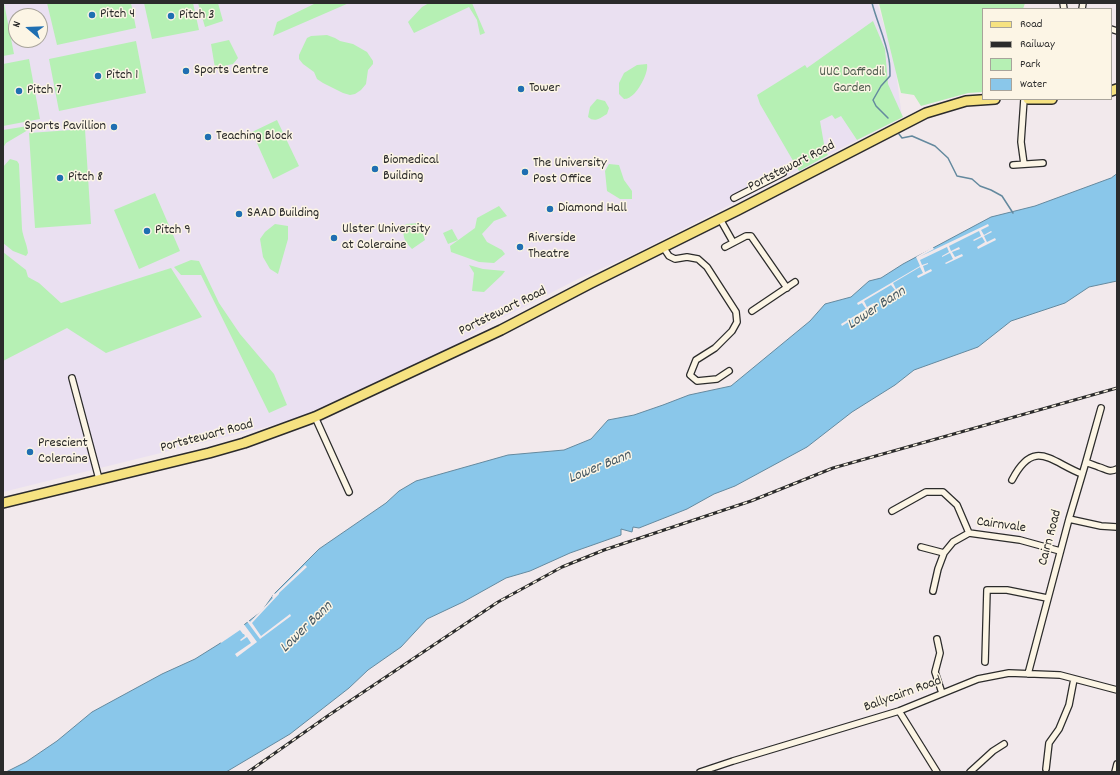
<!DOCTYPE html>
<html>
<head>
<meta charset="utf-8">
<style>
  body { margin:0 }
  #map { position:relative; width:1120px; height:775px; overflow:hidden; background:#f2e9ec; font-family:Dekko,sans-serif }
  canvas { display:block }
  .frame { position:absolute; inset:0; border:4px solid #2b2b2b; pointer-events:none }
  .legend { position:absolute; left:982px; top:8px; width:130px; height:92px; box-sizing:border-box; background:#fcf5e5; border:1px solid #a8a49b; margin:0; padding:5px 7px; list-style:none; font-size:12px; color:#2b2b2b }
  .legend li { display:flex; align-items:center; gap:8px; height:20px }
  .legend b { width:20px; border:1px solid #a8a49b }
  .north { position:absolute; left:8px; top:8px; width:40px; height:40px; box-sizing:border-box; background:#fcf5e5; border:1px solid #a8a49b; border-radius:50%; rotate:289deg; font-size:11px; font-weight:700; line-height:16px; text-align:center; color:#2b2b2b }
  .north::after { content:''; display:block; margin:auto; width:14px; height:18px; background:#1f6fb2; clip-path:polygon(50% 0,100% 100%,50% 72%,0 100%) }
</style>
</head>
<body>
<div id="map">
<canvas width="1120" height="775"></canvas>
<div class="frame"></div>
<ul class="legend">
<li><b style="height:5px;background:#f6e281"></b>Road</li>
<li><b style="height:5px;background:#2b2b2b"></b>Railway</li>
<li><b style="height:11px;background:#b6f0b4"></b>Park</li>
<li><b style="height:11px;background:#8ac7ea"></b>Water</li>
</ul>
<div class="north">N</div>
</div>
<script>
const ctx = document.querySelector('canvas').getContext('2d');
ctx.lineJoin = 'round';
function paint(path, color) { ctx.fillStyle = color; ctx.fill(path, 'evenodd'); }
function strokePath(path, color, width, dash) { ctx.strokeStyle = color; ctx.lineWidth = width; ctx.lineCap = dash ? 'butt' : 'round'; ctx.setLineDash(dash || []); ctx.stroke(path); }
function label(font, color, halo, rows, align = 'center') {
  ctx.font = font + ' Dekko,sans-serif'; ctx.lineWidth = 3; ctx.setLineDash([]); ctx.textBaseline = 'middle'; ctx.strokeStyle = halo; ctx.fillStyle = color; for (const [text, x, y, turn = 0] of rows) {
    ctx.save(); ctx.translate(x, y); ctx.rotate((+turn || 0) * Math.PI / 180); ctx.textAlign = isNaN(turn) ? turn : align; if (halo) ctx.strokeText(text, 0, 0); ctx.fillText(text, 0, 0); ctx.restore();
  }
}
paint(new Path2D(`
  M3 3H877L894 57 902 117 634 254 578 279 510 314 488 324 458 344 298 418 274 425 3 492ZM16 16H40V40H16Z`), '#eae0f1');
paint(new Path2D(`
  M3 3H4L14 54 3 56Z
  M47 3H131L136 28 57 45Z
  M144 3H193L199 30 152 39Z
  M198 3H218L223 21 205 27Z
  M316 3H349L273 36 277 22Z
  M429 3H472L485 33 480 35 477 20 469 7 414 33 408 22 422 7Z
  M879 3H1025L1023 9H983V92L968 93 921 106 914 95 901 93Z
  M873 21 885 49 888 84 903 117 857 140 841 116 835 119 832 115 820 121 825 150 828 155 799 171 760 104 757 95 805 65 807 68Z
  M327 35 335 38 340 41 353 44 367 52 373 61V64L368 70 366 84 361 90 355 94 350 95 343 93 323 83 317 79 314 72 303 64 299 59V55L307 38 311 36Z
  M229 40 238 58 233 64 215 68 211 44Z
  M136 41 146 93 59 111 49 59Z
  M29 59 40 119 3 126V64Z
  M647 64C649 72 638 93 630 97 630 98 625 99 624 99L619 94V83L624 73 637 65Z
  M597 99 605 101 609 108 607 114C600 118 595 123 588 117L590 107Z
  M277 120 299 166 273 179 252 132Z
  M28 126V130L6 143 3 148V130Z
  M85 129 91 224 35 228 29 133Z
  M10 159 17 161 19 164 22 229C23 237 27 244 28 253L26 256 13 251 3 243V167Z
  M609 164 619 165 624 180 632 191V199H620L607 191 605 171Z
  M155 193 180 251 139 269 114 210Z
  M499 206 507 216 494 221 482 234 487 242 502 250 505 254 494 263 479 262 451 252 450 246 475 228 477 218Z
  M419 223 422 231 425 240 412 249C404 241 401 235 406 224Z
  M275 224 288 226V239L278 274 270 269 263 257 260 239 265 232Z
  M452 229 458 240 448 244 443 233Z
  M3 252 26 270 28 277 39 283 61 303 171 268 202 317 106 353 67 328 3 361Z
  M191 260 199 261 219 303 240 334 274 374 287 405 269 413 201 275H181L174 267Z
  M469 265 483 269 505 271 502 275 484 292 472 291 474 273Z`), '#b6f0b4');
const water = new Path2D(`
  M1117 174V281L1089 287 1065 303 1011 321 978 347 914 370 895 385 852 412 807 447 735 486 714 494 687 509 639 528 633 527 632 532 621 529V535L570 553 530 571 506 578 463 602 427 619 401 647 368 670 349 688 290 734 226 772H6L26 762 57 741 92 712 162 674 195 659 219 644 262 611 274 594 319 549 386 503 399 491 416 481 508 455 564 450 591 439 608 420 634 415 663 405 689 395 731 386 810 321 825 304 851 297 869 281 881 278 903 264 991 217 1035 206 1111 178Z`);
paint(water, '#8ac7ea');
strokePath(water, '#64899e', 1);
paint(new Path2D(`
  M988 224 989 226 981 230 984 235 991 231 992 232 984 236 987 242 995 238 996 240 978 249 977 247 985 242 982 237 974 241 973 240 981 236 979 231 949 246 951 251 959 247 960 249 952 252 955 257 962 254 963 256 946 264 945 263 953 259 950 253 942 257V256L949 252 947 247 920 260 922 265 928 263V264L923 266 925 272 931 269 932 271 918 278 917 276 923 273 920 267 893 283 896 289 903 285 904 287 889 297 888 295 895 290 891 285 864 301 867 307 874 303 875 305 842 326 841 324 866 309 862 303 858 305 857 303 920 266 916 257 931 248 932 246 934 249 919 257Z
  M305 565 307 567 279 593V594L252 623 261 636 290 614 291 616 260 639 246 620 248 619 250 622 273 598 272 597 273 595 272 593 273 592 275 594Z
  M243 623 257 642 237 657 235 654 251 643 247 637 241 641 240 640 245 636 244 634H243L240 630 221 643 220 642Z`), '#f2e9ec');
strokePath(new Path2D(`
  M872 3C877 22 886 40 889 60 890 65 890 71 890 76L881 86 873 100 876 106 888 118
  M899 134 902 138 912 136 935 146 948 158 957 176 972 179 980 186 991 190 1002 196 1013 213`), '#64899e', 1.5);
const minor = new Path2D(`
  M1063 3 1064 9
  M1082 9 1083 3
  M1111 29 1117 31
  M1024 99 1021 142 1024 164
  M1013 165 1043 163
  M734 198 783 173
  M720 219 733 242
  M663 247 669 256 675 259 687 257 698 259 707 267 736 312 737 322 732 331 715 348 696 360 690 375 697 381 717 379 729 371
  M725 247 746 236H751L787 288
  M752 311 795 282
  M72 378 99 479
  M315 417 349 492
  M1086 462C1090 464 1094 465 1099 467 1106 469 1109 473 1117 469
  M1012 480C1034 437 1051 462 1082 474
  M892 511 926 492H943L957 505 969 533
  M1069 519 1101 526 1117 527
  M921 547 944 553
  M933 591 938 569 944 553 953 542 969 533 1020 540 1060 551
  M937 639 940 653 935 672 942 693
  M985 662 987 590H1007L1047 598
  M1028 674 1069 519 1085 465 1101 408
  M899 711 937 772
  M1046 769 1049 743 1059 729 1069 705 1074 679
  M700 772 733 761 899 711 978 679 1009 673 1060 675 1117 690
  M970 772 993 751 1004 744
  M1115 772 1117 764`);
const primary = new Path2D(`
  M1111 91 1117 89
  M1028 99H1052
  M3 503 209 453 244 443 315 417 501 330 591 283 738 210 926 113 966 101 995 99`);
strokePath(minor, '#2b2b2b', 8);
strokePath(primary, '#2b2b2b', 12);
strokePath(minor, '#fcf5e5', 5.5);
strokePath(primary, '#f6e281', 9);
const rail = new Path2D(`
  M248 772 329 715 498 602 562 567 604 550 751 501 833 468 1117 388`);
strokePath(rail, '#2b2b2b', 3);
strokePath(rail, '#fcf5e5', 1.5, [4.5]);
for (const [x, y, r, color] of [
  [92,15,4,"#1f6fb2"],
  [171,16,4,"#1f6fb2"],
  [186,71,4,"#1f6fb2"],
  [98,76,4,"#1f6fb2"],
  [521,89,4,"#1f6fb2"],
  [19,91,4,"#1f6fb2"],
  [114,127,4,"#1f6fb2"],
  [208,137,4,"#1f6fb2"],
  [375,169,4,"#1f6fb2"],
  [525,172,4,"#1f6fb2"],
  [60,178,4,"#1f6fb2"],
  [550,209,4,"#1f6fb2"],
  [239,214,4,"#1f6fb2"],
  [147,231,4,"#1f6fb2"],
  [334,238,4,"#1f6fb2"],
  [520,247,4,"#1f6fb2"],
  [30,452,4,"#1f6fb2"]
]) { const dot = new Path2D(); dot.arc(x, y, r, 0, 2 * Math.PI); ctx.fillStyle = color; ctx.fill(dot); strokePath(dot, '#fcf5e5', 1.5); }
label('14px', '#2b2b2b', '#fcf5e5', [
  ["Pitch 4",100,15],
  ["Pitch 3",179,16],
  ["Sports Centre",194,71],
  ["Pitch 1",106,76],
  ["Tower",529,89],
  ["Pitch 7",27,91],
  ["Sports Pavillion",106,127,"right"],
  ["Teaching Block",216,137],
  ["Biomedical",383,161],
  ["Building",383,177],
  ["The University",533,164],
  ["Post Office",533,180],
  ["Pitch 8",68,178],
  ["Diamond Hall",558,209],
  ["SAAD Building",247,214],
  ["Ulster University",342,230],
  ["at Coleraine",342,246],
  ["Pitch 9",155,231],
  ["Riverside",528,239],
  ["Theatre",528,255],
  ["Prescient",38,444],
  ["Coleraine",38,460]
], 'left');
label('14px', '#4e5c4d', '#fcf5e5', [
  ["UUC Daffodil",852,73],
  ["Garden",852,89]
]);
label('14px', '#2b2b2b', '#fcf5e5', [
  ["Portstewart Road",792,167,-27],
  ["Portstewart Road",503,312,-26],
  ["Portstewart Road",207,437,-15],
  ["Cairnvale",1001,526,8],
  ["Cairn Road",1051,538,-75],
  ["Ballycairn Road",903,695,-20]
]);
label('italic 15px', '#485a64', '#fcf5e5', [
  ["Lower Bann",877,309,-33],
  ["Lower Bann",600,468,-22],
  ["Lower Bann",307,628,-44]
]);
</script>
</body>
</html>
